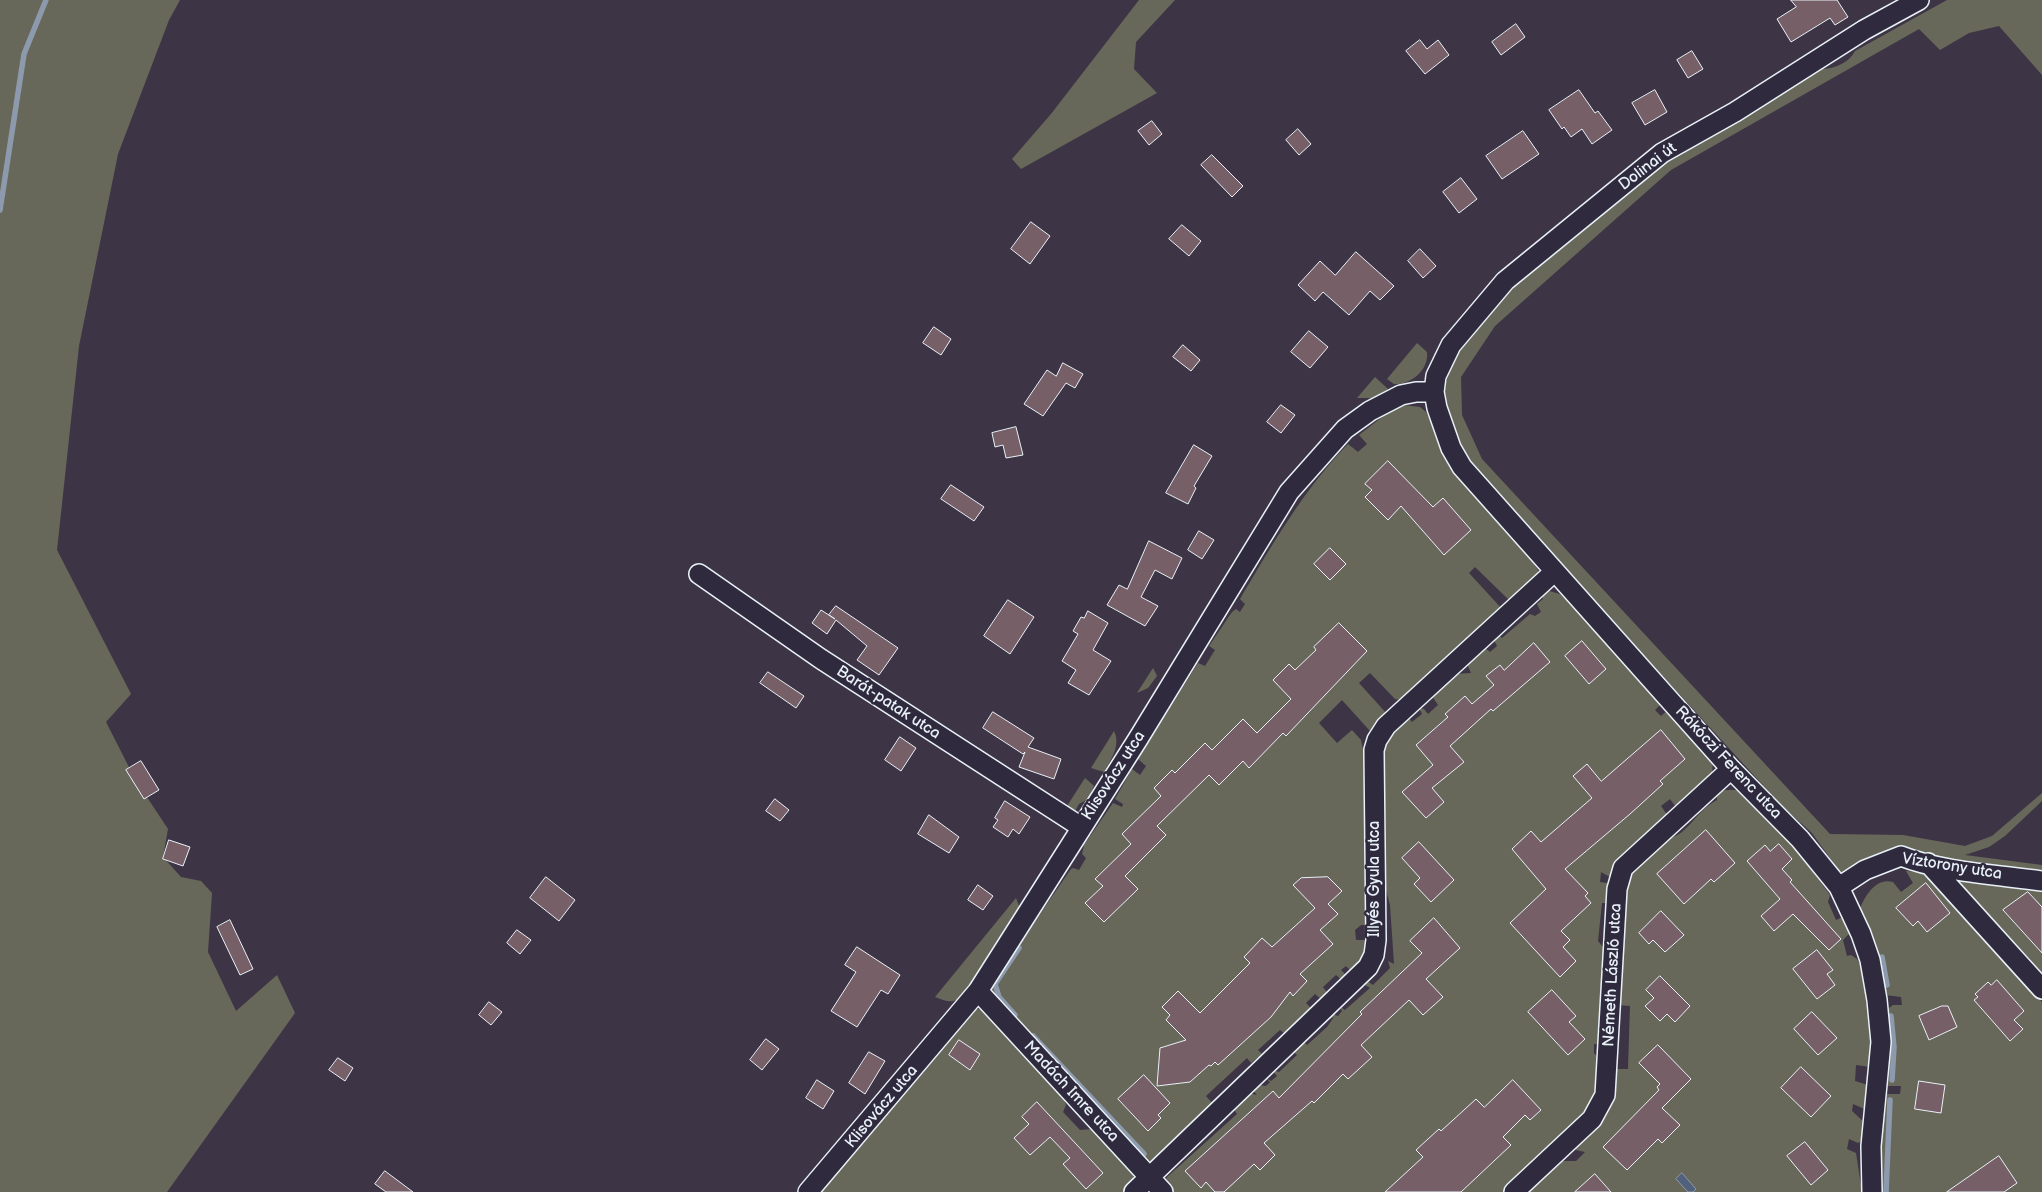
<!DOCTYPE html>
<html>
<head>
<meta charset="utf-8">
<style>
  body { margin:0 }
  canvas { display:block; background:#3d3545 }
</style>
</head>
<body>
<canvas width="2042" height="1192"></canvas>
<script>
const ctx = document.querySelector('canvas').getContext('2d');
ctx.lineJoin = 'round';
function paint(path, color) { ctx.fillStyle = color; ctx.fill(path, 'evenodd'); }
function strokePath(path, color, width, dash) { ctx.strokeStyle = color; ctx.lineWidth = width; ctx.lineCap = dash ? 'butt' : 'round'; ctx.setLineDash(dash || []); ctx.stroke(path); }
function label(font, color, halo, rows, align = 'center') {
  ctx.font = font + ' "Balsamiq Sans",sans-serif'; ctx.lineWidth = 5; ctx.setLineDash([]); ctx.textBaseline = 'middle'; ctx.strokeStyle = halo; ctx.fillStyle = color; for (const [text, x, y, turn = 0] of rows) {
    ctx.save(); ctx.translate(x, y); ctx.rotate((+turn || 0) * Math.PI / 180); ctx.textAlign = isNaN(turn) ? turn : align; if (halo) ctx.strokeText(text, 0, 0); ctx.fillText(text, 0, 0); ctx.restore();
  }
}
paint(new Path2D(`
  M0 0H180L169 20 118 154 79 346 57 550 131 694 106 722 135 779 168 829 163 857 181 877 201 881 212 893 208 952 236 1011 277 975 295 1013 167 1192H0Z
  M1139 0H1175L1136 42 1134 69 1157 93 1021 169 1012 159 1051 114Z
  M1947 0H2042V75L1999 26 1969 33 1940 50 1919 29 1671 170 1495 326 1461 377 1462 415 1482 459 1830 834 1903 835 1965 846 1992 836 2042 793V801L2005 836 1989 847 1965 855 2042 865V875L1951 860 1916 851 1893 852 1847 874 1840 872 1812 833 1782 806 1470 466 1450 420 1444 388 1457 347 1502 295 1660 162 1821 69C1834 69 1849 63 1855 51Z
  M1417 343 1427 352C1429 370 1411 385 1394 384L1387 379Z
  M1375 377 1388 389 1374 398H1357Z
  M1402 405 1420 407 1426 412 1450 464 1468 488 1527 554 1538 570V576L1510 601 1475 567 1469 573 1503 610 1402 700 1395 699 1370 673 1359 683 1387 714 1375 723 1370 731 1342 700 1319 723 1337 743 1352 730 1361 740 1365 760 1368 925H1361L1355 930 1356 940H1366L1364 956 1352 972 1346 966 1341 970 1350 979 1344 982 1336 975 1323 987 1328 994 1322 1000 1315 994 1306 1003 1311 1008 1284 1033 1280 1030 1258 1050 1262 1054 1251 1063 1247 1058 1206 1096 1213 1104 1152 1161 1143 1160 994 998 991 989 993 982 1071 869 1073 868 1079 870 1086 858 1082 854 1084 845 1113 803 1122 807 1123 804 1115 799 1132 769 1140 775 1146 766 1138 759 1198 663 1205 666 1215 650 1209 646 1232 612 1236 609 1240 612 1245 604 1240 599C1272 545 1304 489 1348 444L1358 452 1367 444 1359 435 1391 410Z
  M1549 591 1560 594 1570 603 1662 703 1655 710 1661 716 1668 710 1713 761 1712 773 1676 807 1670 799 1661 806 1668 816 1619 861 1610 877 1601 872 1600 882 1607 883 1609 889 1608 903H1602L1598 941 1606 951 1602 1045 1594 1044V1053L1599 1059 1601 1076 1593 1106 1557 1145 1503 1192H1172L1165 1183 1167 1177 1237 1114 1232 1106 1248 1093 1257 1095 1253 1090 1258 1085 1266 1086 1270 1082 1265 1077 1271 1081 1277 1076 1272 1070 1279 1072 1297 1055 1293 1051 1304 1042 1307 1045 1327 1027 1334 1017 1322 1023 1332 1014 1338 1016 1342 1011 1340 1007 1345 1010 1370 988 1365 985 1367 981 1373 985 1390 968 1388 961 1394 964 1390 905 1386 890 1383 888 1382 752 1395 729 1408 717 1412 722 1422 714 1419 708 1424 709 1428 714 1438 705 1432 696 1455 674 1471 673 1467 664 1482 649 1485 648 1490 652 1497 646 1493 638 1498 634 1502 638 1530 614 1535 616 1541 612 1537 604 1543 599 1542 595Z
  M1153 668 1157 676 1148 688 1137 693Z
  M1114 731C1121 745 1111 760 1104 772L1091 768Z
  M1085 778 1094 786 1088 799 1079 804 1074 813 1061 809 1067 806Z
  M1726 790H1738L1750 798 1795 848 1830 895 1828 902 1836 920 1843 917 1849 934 1843 940 1847 956 1851 955 1857 959 1861 965 1871 1030V1067L1856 1065 1855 1081 1871 1086 1867 1110 1853 1104 1852 1111 1865 1123 1863 1140 1858 1143 1849 1139 1847 1149 1856 1153 1862 1192H1527L1561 1161H1576L1585 1152 1576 1150V1147L1615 1069H1628L1630 1006 1618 1005 1626 882C1632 867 1647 850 1662 842 1669 837 1674 838 1682 832 1696 820 1700 809 1717 800V797L1702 806 1718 792Z
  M1906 871 1920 872 1925 876 2042 1002V1192H1881L1882 1138 1887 1094H1900L1901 1086H1888L1890 1054 1888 1016 1889 1008 1893 1005H1902L1901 997 1885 995 1876 950 1860 908C1866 895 1876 877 1893 882L1901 892 1913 883Z
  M1958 876 2042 887V981L2032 968 2031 960 1955 880Z
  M1016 898 1022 914 962 995C954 1005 946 1001 935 997Z
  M978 1009 984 1010 1064 1099 1066 1105 1063 1112 1080 1130 1092 1129 1095 1132 1133 1172V1180L1126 1192H818L973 1010Z`), '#68685a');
const water = new Path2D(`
  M1682 1173 1696 1189 1693 1192H1688L1676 1179Z`);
paint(water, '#51607b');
strokePath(water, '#8d9aad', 1);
strokePath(new Path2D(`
  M0 210 24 54 46 0
  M1882 957 1887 985
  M1015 1015 999 997 995 984 1019 948
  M1891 1016 1894 1047 1892 1080
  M1033 1036 1144 1154
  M1886 1192 1890 1100`), '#8d9aad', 5.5);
const building = new Path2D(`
  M1791 0H1837L1848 17 1835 25 1830 18 1791 42 1777 19 1796 7Z
  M1516 24 1525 37 1501 55 1492 42Z
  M1420 40 1427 49 1438 40 1449 55 1425 74 1406 51Z
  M1692 51 1703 69 1688 78 1677 60Z
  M1579 90 1595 113 1598 111 1612 130 1592 144 1582 129 1571 137 1564 127 1562 129 1549 110Z
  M1655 90 1667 112 1645 125 1632 103Z
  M1152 121 1162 134 1149 145 1138 131Z
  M1298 129 1311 144 1299 155 1286 140Z
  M1523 131 1539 154 1502 179 1486 156Z
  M1212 155 1243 186 1232 197 1201 165Z
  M1461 178 1477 199 1459 213 1443 192Z
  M1031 222 1050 236 1030 264 1011 249Z
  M1182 225 1201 241 1189 256 1169 239Z
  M1420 249 1436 266 1423 278 1408 261Z
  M1356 252 1394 286 1380 300 1370 291 1349 315 1323 292 1315 301 1298 285 1320 261 1335 275Z
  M934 327 951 339 941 355 923 343Z
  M1309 331 1328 347 1310 368 1291 352Z
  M1183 345 1200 360 1191 371 1173 357Z
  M1063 363 1083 374 1075 388 1066 383 1043 416 1024 404 1047 370 1056 376Z
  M1281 405 1295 415 1281 433 1267 422Z
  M1016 427 1023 455 1006 458 1003 445 995 447 992 433Z
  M1194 445 1212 456 1194 486 1196 488 1188 504 1166 493Z
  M1388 461 1433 507 1443 498 1471 530 1444 555 1401 506 1388 520 1365 497 1372 490 1365 484Z
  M951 485 984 507 974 521 941 499Z
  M1199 531 1214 540 1202 559 1188 550Z
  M1149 541 1182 558 1172 579 1155 570 1141 597 1158 606 1145 626 1107 605 1119 585 1127 589Z
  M1330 548 1346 564 1330 580 1314 564Z
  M1008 600 1034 617 1010 654 984 636Z
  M836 606 898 648 879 675 857 660 867 646 836 620 827 634 812 623 821 610 835 619 829 615Z
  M1088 611 1108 623 1093 650 1111 661 1089 695 1068 683 1076 670 1062 661 1078 634 1073 631 1081 617 1084 618Z
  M1339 623 1367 651 1286 736 1283 733 1249 768 1243 761 1219 785 1209 775 1157 826 1166 835 1125 876 1138 889 1104 922 1085 903 1103 886 1095 879 1131 844 1122 834 1161 796 1154 788 1172 770 1175 773 1205 743 1212 750 1243 719 1257 733 1291 699 1273 680 1289 664 1295 670 1316 650 1314 647Z
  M1582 641 1606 669 1589 684 1565 656Z
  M1534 643 1550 662 1493 711 1491 709 1450 746 1464 762 1432 788 1444 802 1426 818 1402 792 1433 765 1416 745 1448 717 1445 714 1465 696 1472 704 1494 685 1486 676 1500 665 1504 670Z
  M768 672 804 696 796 708 760 683Z
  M993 712 1034 738 1028 747 1061 759 1054 779 1019 767 1025 752 1023 754 983 728Z
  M1661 730 1685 759 1660 781 1663 784 1630 814 1565 869 1588 893 1585 896 1591 903 1561 931 1570 940 1563 947 1576 961 1560 977 1510 923 1546 889 1512 849 1531 831 1541 842 1592 798 1573 776 1587 764 1601 781Z
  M900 737 916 748 901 771 885 760Z
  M141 761 159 790 144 799 126 770Z
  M775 799 789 810 780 821 766 811Z
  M1005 801 1030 817 1019 834 1013 829 1008 837 993 827 998 820 995 818Z
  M929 815 959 837 949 853 918 834Z
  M1706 830 1735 863 1714 882 1711 879 1684 904 1657 874Z
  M169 840 190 847 183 866 163 859Z
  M1419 842 1454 880 1431 902 1414 884 1420 878 1402 858Z
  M1779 844 1792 859 1782 869 1792 880 1790 882 1841 939 1829 950 1793 914 1774 931 1761 916 1780 899 1747 861 1765 845 1770 851Z
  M546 877 575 900 559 921 530 898Z
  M1328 877 1342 891 1328 904 1338 914 1320 930 1333 944 1300 974 1307 981 1293 996 1290 992 1271 1017 1218 1065 1215 1062 1211 1066 1209 1065 1190 1082 1157 1086 1160 1048 1186 1040 1166 1020 1170 1015 1162 1007 1178 991 1200 1013 1250 963 1244 957 1262 938 1272 947 1315 908 1293 885 1301 878Z
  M1926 883 1950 913 1927 932 1918 921 1913 926 1896 908Z
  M978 885 993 896 983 910 968 900Z
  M2028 892 2042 907V953L2003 910Z
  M1661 911 1684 935 1665 952 1653 940 1649 944 1639 933Z
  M1434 918 1460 948 1426 979 1443 997 1423 1015 1409 1000 1361 1045 1372 1057 1348 1079 1343 1074 1314 1103 1312 1101 1264 1143 1275 1155 1260 1170 1254 1164 1224 1192H1215L1206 1182 1201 1188 1185 1171 1273 1091 1279 1098 1362 1014 1360 1012 1422 953 1410 941Z
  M230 920 253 969 240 975 217 927Z
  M517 930 531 940 520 954 507 943Z
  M857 947 900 975 888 994 881 990 857 1027 831 1011 856 972 845 965Z
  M1817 950 1833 970 1827 974 1835 985 1817 999 1793 969Z
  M1660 976 1690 1006 1675 1022 1667 1014 1660 1021 1645 1006 1654 998 1646 990Z
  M1997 980 2024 1011 2014 1020 2023 1029 2010 1041 1974 1000 1978 997 1975 994 1988 982 1991 985Z
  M1552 990 1576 1016 1569 1022 1585 1039 1568 1055 1528 1012Z
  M489 1002 502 1012 491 1025 479 1015Z
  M1942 1006H1948L1957 1027 1929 1040 1919 1016Z
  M1812 1012 1837 1038 1818 1055 1794 1029Z
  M766 1039 779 1049 762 1070 750 1060Z
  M959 1040 980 1054 970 1070 949 1055Z
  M1658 1045 1691 1079 1662 1108 1680 1125 1662 1143 1658 1139 1627 1170 1603 1147 1659 1090 1657 1087 1660 1084 1639 1063Z
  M869 1052 885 1061 865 1094 849 1083Z
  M338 1058 353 1068 345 1081 329 1070Z
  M1801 1067 1831 1096 1811 1117 1781 1088Z
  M1144 1075 1170 1103 1158 1115 1161 1118 1148 1131 1118 1099Z
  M817 1080 834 1091 823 1109 806 1098Z
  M1513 1080 1541 1110 1530 1120 1525 1115 1503 1137 1511 1145 1461 1192H1385L1423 1157 1416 1150 1439 1129 1441 1131 1476 1099 1484 1107Z
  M1919 1081 1945 1085 1941 1113 1915 1109Z
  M1037 1102 1103 1173 1086 1189 1063 1164 1070 1158 1050 1137 1030 1155 1014 1138 1029 1124 1022 1117Z
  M1805 1142 1828 1170 1811 1185 1787 1156Z
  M1999 1156 2017 1183 2004 1192H1947Z
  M385 1171 413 1192H386L375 1184Z
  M1595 1174 1611 1192H1575Z`);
paint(building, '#765f66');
strokePath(building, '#e8f1f8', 1);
const minor = new Path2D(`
  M699 574 821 659 1081 827
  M1928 863 2042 989
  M1839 887 1865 870 1901 856C1941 872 1999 875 2042 881
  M978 991 1163 1192
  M808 1192 978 991 1138 739 1289 492 1345 429 1370 411 1401 395 1416 392H1434
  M1134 1192 1368 967 1374 955 1376 940 1374 750 1377 740 1386 726 1554 572
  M1514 1192 1592 1119 1605 1095 1617 889 1623 868 1731 769
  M1872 1192 1871 1146 1881 1042 1877 1000 1870 960 1861 934 1839 887 1800 839 1731 769 1462 467 1451 448 1437 408 1434 392 1436 376 1451 345 1505 281 1662 153 1735 112 1864 30 1919 0`);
strokePath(minor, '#e8f1f8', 22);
strokePath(minor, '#2f2a3d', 19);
label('16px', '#e8f1f8', '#2f2a3d', [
  ["Dolinai út",1648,167,-37],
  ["Barát-patak utca",888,703,33],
  ["Rákóczi Ferenc utca",1728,763,47],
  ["Klisovácz utca",1114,776,-57],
  ["Víztorony utca",1952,867,9],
  ["Illyés Gyula utca",1375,879,-90],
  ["Németh László utca",1613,975,-87],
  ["Madách Imre utca",1071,1092,47],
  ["Klisovácz utca",882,1107,-50]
]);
</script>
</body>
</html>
